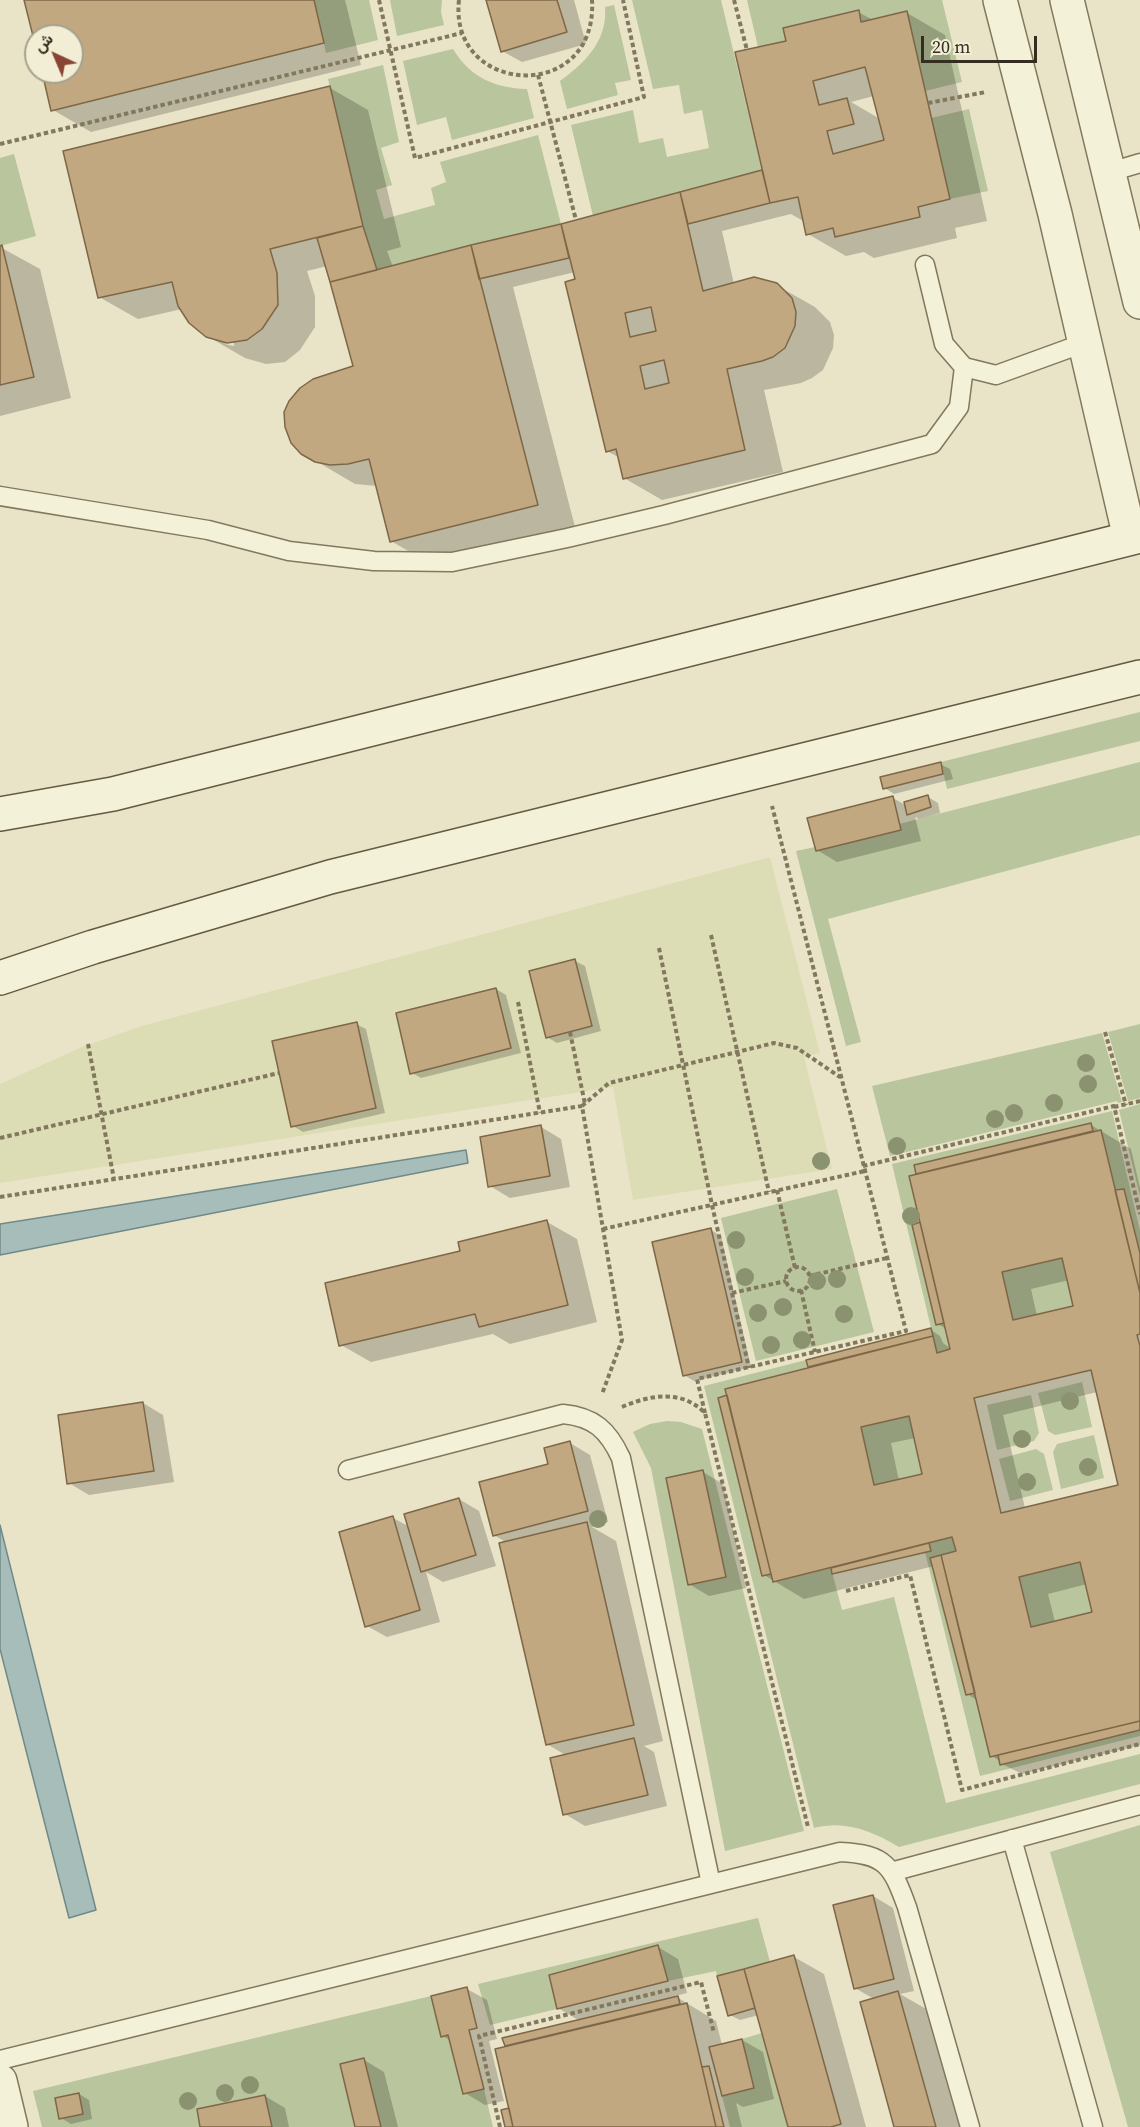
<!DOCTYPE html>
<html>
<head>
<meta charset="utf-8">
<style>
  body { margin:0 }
  #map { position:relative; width:1140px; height:2127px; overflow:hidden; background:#e9e4c7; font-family:"Source Serif 4",Vazirmatn,serif }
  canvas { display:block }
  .north { position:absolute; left:24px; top:24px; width:60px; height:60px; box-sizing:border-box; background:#f1eed5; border:2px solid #a5a18d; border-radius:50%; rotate:316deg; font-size:16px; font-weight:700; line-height:24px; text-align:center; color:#342d20 }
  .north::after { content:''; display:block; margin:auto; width:21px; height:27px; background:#894436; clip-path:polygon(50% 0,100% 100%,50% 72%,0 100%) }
  .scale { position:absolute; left:921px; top:36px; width:116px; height:27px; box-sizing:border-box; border:3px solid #342d20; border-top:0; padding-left:8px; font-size:18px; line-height:21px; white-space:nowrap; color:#342d20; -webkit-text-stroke:4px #f1eed5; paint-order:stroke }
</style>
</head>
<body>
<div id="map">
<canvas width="1140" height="2127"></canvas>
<div class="north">ش</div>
<div class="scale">20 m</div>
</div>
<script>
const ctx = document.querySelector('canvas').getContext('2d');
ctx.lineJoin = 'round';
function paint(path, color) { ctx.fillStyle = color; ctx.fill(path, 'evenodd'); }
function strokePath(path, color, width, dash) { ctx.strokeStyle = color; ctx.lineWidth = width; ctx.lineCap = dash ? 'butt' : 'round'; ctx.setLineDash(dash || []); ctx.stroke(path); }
paint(new Path2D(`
  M770 857 820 1053 804 1057 832 1169 633 1200 613 1087 0 1183V1084L82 1047 142 1026ZM575 959 591 1026 546 1038 529 971ZM496 988 511 1048 410 1073 396 1013Z`), '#ddddb5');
paint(new Path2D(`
  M314 0H369L378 40 326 53Z
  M390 0H442L441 12 444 25 397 36Z
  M632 0H721L762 170 593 216 571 125 633 110 639 143 663 138 667 157 709 148 702 110 684 114 679 85 653 89Z
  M747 0H942L962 82 925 91 907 11 861 22 859 11 786 41 758 47Z
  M614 5 631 80 615 83 618 95 567 109 560 81C585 63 608 40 605 7Z
  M453 49C470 77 494 88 527 89L534 118 452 140 446 117 417 125 403 61Z
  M383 65 399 142 381 148 392 185 376 190 384 219 435 205 431 188 446 182 440 162 538 135 561 224 377 270 363 226 328 79Z
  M969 109 988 191 950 199 931 118Z
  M14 154 36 236 0 246V158Z
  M1140 712V741L947 789 941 762Z
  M1140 762V835L828 919 861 1042 846 1046 796 851 815 847 816 851 901 830 899 824Z
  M1140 1024V1098L1128 1101 1108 1032Z
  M1102 1033 1122 1102 1118 1103 1117 1101 890 1156 872 1086Z
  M1140 1104V1196L1119 1110Z
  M1112 1111 1140 1231V1253L1124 1189 1115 1190 1101 1130 1093 1131 1091 1123 915 1165 916 1174 909 1177 920 1222 912 1225 936 1324 944 1323 950 1349 937 1353 892 1164Z
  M837 1189 874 1332 756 1361 721 1218Z
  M1062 1258 1073 1306 1013 1320 1002 1272Z
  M806 1360 808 1367 726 1389 727 1395 718 1398 762 1576 771 1574 773 1582 831 1568 842 1610 894 1597 946 1803 1140 1754V1784L899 1847C872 1831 845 1820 814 1828L704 1386Z
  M1082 1382 1092 1427 1055 1435 1048 1431 1038 1393Z
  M1031 1395 1039 1433 1034 1441 997 1450 987 1405Z
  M909 1416 922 1474 874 1485 861 1427Z
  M667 1421 681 1422 702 1429 804 1831 725 1851 651 1468 633 1432 650 1424ZM703 1471 726 1577 688 1585 666 1479Z
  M1094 1435 1104 1478 1061 1489 1053 1452 1057 1444Z
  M1036 1449 1044 1454 1053 1490 1010 1501 999 1459Z
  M952 1537 956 1551 930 1558 966 1695 975 1693 990 1757 998 1755 1001 1765 1140 1730V1736L980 1776 925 1552 931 1551 929 1543Z
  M1080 1562 1092 1612 1031 1627 1019 1577Z
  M1140 1825V2127H1128L1050 1852Z
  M758 1918 770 1962 717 1976 716 1971 668 1981 658 1945 549 1974 557 2009 490 2025 478 1984Z
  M431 1996 448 2035 463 2094 484 2089 493 2127H381L364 2058 340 2064 355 2127H272L265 2095 197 2109 200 2127H42L33 2091ZM79 2093 83 2114 60 2119 55 2098Z
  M762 2033 788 2127H730L722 2096 754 2088 742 2039Z`), '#b9c59c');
const water = new Path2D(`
  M466 1150 468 1163 0 1255V1224Z
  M0 1525 96 1910 69 1918 0 1649Z`);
paint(water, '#a7bdba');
strokePath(water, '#6f8a88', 1.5);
paint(new Path2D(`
  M26 0H345L361 65 91 132 53 110 43 72H72V36H36V42Z
  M487 0H574L586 44 522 62 502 51Z
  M858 12 873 20 907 13 945 35 987 221 955 228 957 238 874 258 864 252 846 256 808 234 805 222 791 214 722 231 734 284 776 285 815 307 830 322 834 335 833 348 823 370 812 378 801 383 764 390 783 472 662 500 624 478 620 458 607 451 575 272 513 287 575 527 429 563 391 541 377 486 355 484 316 461 355 367 327 266 307 271 315 296V327L300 350 285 362 266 364 245 358 207 336 182 309 138 319 99 297 330 88 368 110 401 247 387 251 393 267 562 225 764 171 788 42ZM874 96 880 119 851 102ZM225 341 234 343V346L225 344Z
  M0 247 40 269 71 398 0 416Z
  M940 764 950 769 953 779 894 794 885 788Z
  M928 797 938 803 940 813 919 819 915 817 921 841 837 862 817 850 893 798 907 806Z
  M575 961 585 966 601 1031 557 1043 547 1037Z
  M496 989 506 995 521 1053 421 1078 412 1073Z
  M356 1024 366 1029 385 1113 303 1132 293 1126Z
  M1091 1125 1131 1149 1140 1188V1745L1022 1774 1002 1764 1001 1762 992 1756 978 1701 967 1694 934 1566 804 1599 764 1575 812 1368 809 1366 931 1330 940 1336 943 1343 951 1349 947 1329 937 1324 922 1223 921 1175 917 1173ZM1069 1280 1075 1307 1037 1316 1031 1289ZM1097 1392 1120 1486 1025 1508 1003 1415ZM915 1438 923 1476 899 1481 891 1443ZM1087 1584 1093 1613 1055 1622 1048 1594Z
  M541 1127 561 1139 570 1187 510 1198 490 1186Z
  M547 1222 577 1239 597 1322 510 1344 493 1334 371 1362 341 1345 462 1252Z
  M711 1230 721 1236 751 1367 694 1381 684 1375Z
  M143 1403 163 1415 174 1482 89 1495 69 1483Z
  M570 1443 590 1455 608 1522 592 1527 616 1541 663 1741 644 1746 654 1752 667 1806 585 1826 565 1814 567 1756 547 1744 507 1543 494 1535 549 1465Z
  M703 1472 723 1484 746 1588 709 1596 689 1584Z
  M459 1499 479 1511 496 1566 443 1582 426 1572 440 1622 387 1637 367 1626 393 1518 410 1527Z
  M873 1896 893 1908 914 1991 900 1994 928 2010 960 2127H896L874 1999 855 1988Z
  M658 1947 678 1959 687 1993 675 1996 716 2021 722 2045 742 2040 763 2052 774 2099 743 2107 736 2103 742 2127H507L511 2110 509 2047 506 2045 580 2021 558 2008Z
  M794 1957 824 1974 866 2127H790L759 2015 740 2020 730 2015Z
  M467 1989 487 2000 497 2039 489 2041 504 2101 485 2105 465 2093 452 2041 442 2036Z
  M364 2060 384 2072 398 2127H357Z
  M79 2094 89 2100 92 2119 71 2124 61 2118Z
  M265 2096 285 2108 289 2127H202Z`), '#0003');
const building = new Path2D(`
  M24 0H314L324 43 51 111 42 72H72V36H36V48Z
  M486 0H557L567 32 501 52Z
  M859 10 861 22 907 11 950 199 918 207 920 217 835 237 833 228 806 235 798 197 770 203 735 52 786 41 783 28ZM865 67 884 140 833 154 827 131 854 124 847 98 819 105 813 81Z
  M330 86 363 226 270 249 277 273 278 305 262 329 247 340 227 343 206 337 189 323 178 306 172 282 98 298 63 151Z
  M762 170 770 203 688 224 680 192Z
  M680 192 703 291 754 277 777 283 792 298 796 312 795 326 785 348 773 357 762 361 727 369 745 450 623 479 616 449 606 452 565 282 575 279 561 224ZM651 307 656 331 630 337 625 313ZM664 360 669 383 645 389 640 366Z
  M561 224 569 258 479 279 471 245Z
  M363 226 377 270 330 282 317 238Z
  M2 245 34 377 0 385V246Z
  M471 245 538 505 390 542 369 459 348 464 330 465 315 462 301 454 291 443 285 427 284 412 289 401 300 388 313 379 353 366 330 282Z
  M941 762 943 774 883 789 880 777Z
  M928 795 931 807 907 815 904 802Z
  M893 796 901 830 816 851 807 818Z
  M575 959 592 1026 546 1038 529 971Z
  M496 988 511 1048 410 1074 396 1013Z
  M357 1022 376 1108 291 1127 272 1041Z
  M1091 1123 1093 1131 916 1174 914 1165Z
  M541 1125 550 1176 488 1187 480 1137Z
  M1101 1130 1140 1293V1334L1137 1335 1140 1346V1721L990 1757 941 1555 956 1551 952 1537 773 1582 725 1389 933 1336 937 1353 950 1349 909 1176ZM1062 1258 1073 1306 1013 1320 1002 1272ZM1091 1370 1118 1485 1001 1513 974 1398ZM909 1416 922 1474 874 1485 861 1427ZM1080 1562 1092 1612 1031 1627 1019 1577Z
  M1124 1189 1140 1253V1293L1115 1190Z
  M547 1220 568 1305 479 1327 475 1314 339 1346 325 1283 460 1251 458 1242Z
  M920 1222 944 1323 936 1325 912 1225Z
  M711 1228 742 1362 683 1376 652 1242Z
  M931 1328 933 1336 808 1367 806 1360Z
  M727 1395 771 1574 762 1576 718 1398Z
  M143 1402 154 1471 67 1484 58 1415Z
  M570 1441 588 1511 493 1536 479 1482 548 1464 544 1448Z
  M703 1470 726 1577 688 1585 666 1478Z
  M459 1498 476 1555 421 1572 404 1514Z
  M393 1516 420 1610 365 1627 339 1532Z
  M587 1522 634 1725 546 1745 499 1543Z
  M929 1543 931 1551 832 1574 831 1568Z
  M941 1555 975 1693 966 1695 930 1558Z
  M1140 1721V1730L1000 1765 998 1755Z
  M634 1738 648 1795 563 1815 550 1758Z
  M873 1895 894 1979 854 1989 833 1905Z
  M658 1945 668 1981 557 2009 549 1975Z
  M794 1955 841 2124 831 2127H788L744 1969Z
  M744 1969 755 2008 728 2016 717 1976Z
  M467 1987 477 2028 469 2030 484 2089 463 2094 448 2035 441 2037 431 1996Z
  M898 1991 936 2127H894L860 2002Z
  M678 1996 680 2004 505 2046 502 2038Z
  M687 2003 716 2127H513L495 2049Z
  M742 2039 754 2088 722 2096 709 2047Z
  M364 2058 381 2127H355L340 2064Z
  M709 2066 724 2127H716L702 2067Z
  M79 2093 83 2114 59 2119 55 2098Z
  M265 2095 272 2127H200L197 2109Z
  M509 2108 513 2127H505L501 2110Z`);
paint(building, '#c2a881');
strokePath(building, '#7e6747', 1.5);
const lane = new Path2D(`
  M1110 172 1140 163
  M925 265 944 344 964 367 996 375 1084 343
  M0 496 208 530 289 551 374 561 452 562 567 538 664 515 932 444 959 407 964 367
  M348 1470 563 1414C594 1417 608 1430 621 1458L711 1884
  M1012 1839 1093 2127
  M891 1872 1140 1805
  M0 2060 840 1852C886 1854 892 1866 907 1907L970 2127`);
const street = new Path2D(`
  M1000 0 1055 214 1130 538
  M1067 0 1140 302
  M0 2081 11 2127`);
const secondary = new Path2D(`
  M0 814 113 794 1140 536
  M0 978 93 947 330 877 1140 677`);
strokePath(lane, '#82785e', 21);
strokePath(street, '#82785e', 36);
strokePath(secondary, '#645941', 36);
strokePath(new Path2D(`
  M379 0 415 158 644 97 623 0
  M459 0C448 96 598 105 592 0
  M734 0 747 50
  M538 75 576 220
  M928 103 986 92
  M0 144 462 33
  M711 935 769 1192
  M659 948 712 1205 749 1368
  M518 1002 540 1113
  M570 1032 585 1104
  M1105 1032 1126 1105
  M88 1044 114 1179
  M582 1106 609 1083 774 1043 797 1048 840 1077
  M1114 1107 1140 1101
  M0 1138 279 1073
  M863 1166 1114 1106 1140 1214
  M777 1190 795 1268
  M0 1197 582 1106 622 1340 602 1394
  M603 1229 865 1171
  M786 1279a12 12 0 1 1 24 0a12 12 0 1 1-24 0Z
  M809 1276 887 1258
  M801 1290 815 1352
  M732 1293 786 1281
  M622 1407C649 1395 682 1389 705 1413L808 1827
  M705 1413 697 1379 906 1331 772 806
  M846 1591 910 1575 962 1790 1140 1744
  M500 2127 479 2036 701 1982 714 2033`), '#82785e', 4, [4.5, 3]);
strokePath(lane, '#f4f1d9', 18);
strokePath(street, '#f4f1d9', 33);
strokePath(secondary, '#f4f1d9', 33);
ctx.fillStyle = '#8b9270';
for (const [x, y] of [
  [1086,1063],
  [1088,1084],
  [1054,1103],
  [1014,1113],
  [995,1119],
  [897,1146],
  [821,1161],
  [911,1216],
  [736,1240],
  [745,1277],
  [837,1279],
  [817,1281],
  [783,1307],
  [758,1313],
  [844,1314],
  [802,1340],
  [771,1345],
  [1070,1401],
  [1022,1439],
  [1088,1467],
  [1027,1482],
  [598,1519],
  [250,2085],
  [225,2093],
  [188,2101]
]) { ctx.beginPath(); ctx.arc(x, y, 9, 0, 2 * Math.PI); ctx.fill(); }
</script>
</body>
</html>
